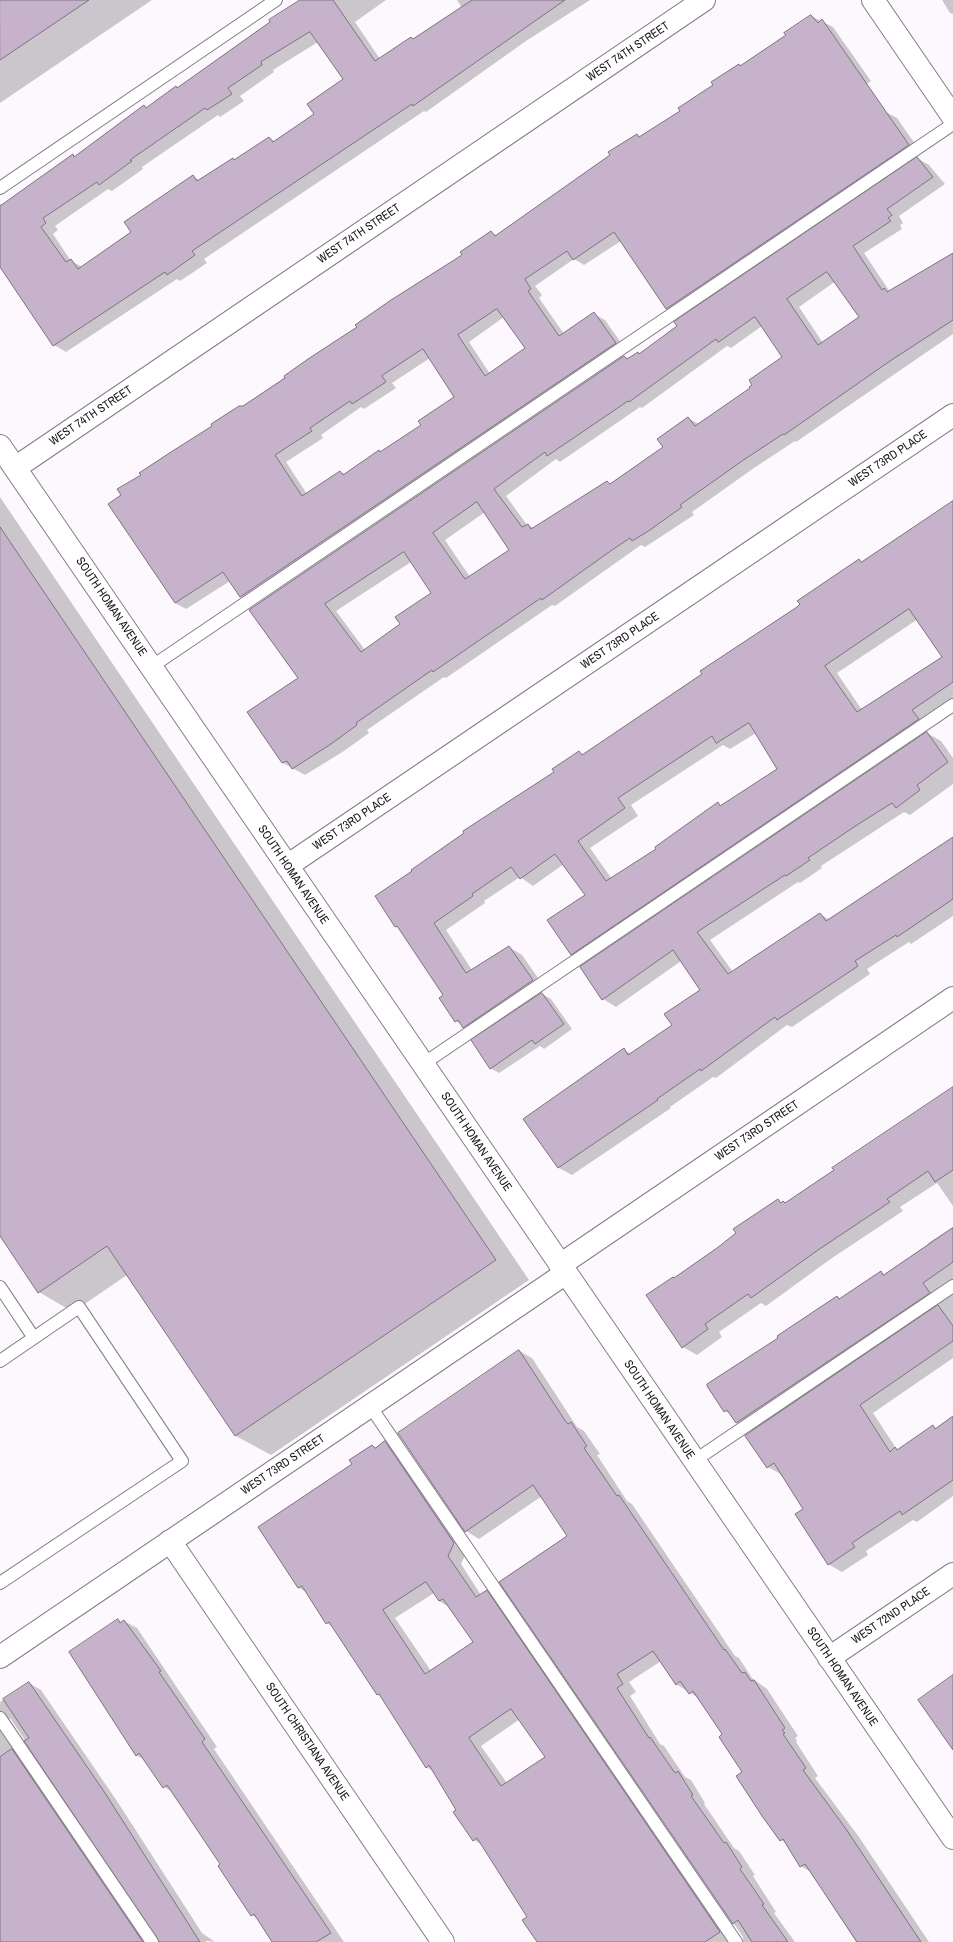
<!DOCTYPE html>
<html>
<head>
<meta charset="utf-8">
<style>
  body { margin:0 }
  canvas { display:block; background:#fdf8fe }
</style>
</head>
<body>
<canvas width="953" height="1942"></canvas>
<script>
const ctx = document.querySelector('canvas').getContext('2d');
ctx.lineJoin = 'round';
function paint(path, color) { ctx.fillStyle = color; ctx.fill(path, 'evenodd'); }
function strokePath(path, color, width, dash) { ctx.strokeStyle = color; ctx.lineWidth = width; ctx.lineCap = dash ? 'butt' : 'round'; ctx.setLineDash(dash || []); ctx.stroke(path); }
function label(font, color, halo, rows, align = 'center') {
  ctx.font = font + ' "Archivo Narrow",sans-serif'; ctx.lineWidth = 3.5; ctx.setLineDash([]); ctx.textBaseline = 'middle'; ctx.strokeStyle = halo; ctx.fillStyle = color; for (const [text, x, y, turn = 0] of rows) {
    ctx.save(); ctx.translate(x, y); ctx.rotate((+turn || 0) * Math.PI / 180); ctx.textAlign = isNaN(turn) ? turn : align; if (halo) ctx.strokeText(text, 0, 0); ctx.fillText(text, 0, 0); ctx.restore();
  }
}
paint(new Path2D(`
  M0 0H152L0 103Z
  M303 0H386L355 22 380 59 412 38 414 40 462 8 457 0H590L526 41 426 112 424 111 204 259 207 263 180 281 177 279 66 352 54 345 0 251V204L3 205 73 155 76 157 144 107 147 108 178 89ZM318 42 344 79 316 115 276 142 269 138 235 161 200 181 193 176 133 233 83 267 71 261 53 234 58 230 55 226 108 189 112 191 143 169 142 167 218 115 220 117 244 101 240 96 274 72 273 70Z
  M942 0H953V14L950 13Z
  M811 16 833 27 871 81 842 101 860 128 886 112 897 118 920 151 678 315 666 309 621 241 584 265 574 259 535 286 542 295 539 298 564 334 594 314 605 320 626 350 252 603 241 597 230 581 186 609 175 603 122 495 142 475 464 255 491 232 497 236 612 155 637 135 641 137 681 111 739 65 741 66 788 36ZM504 317 526 349 490 374 469 342ZM430 358 455 397 422 425 381 453 379 451 345 474 340 472 307 494 286 462 323 438 321 435 361 407 364 409 396 388 392 383Z
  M917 158 929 165 945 184 899 216 903 223 900 225 902 229 864 253 890 292 953 253V334L796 442 795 441 754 468 692 512 694 515 662 536 645 547 641 545 624 557 555 606 552 605 446 678 444 677 367 730 369 733 344 751 305 775 283 763 249 712 299 679 250 610 624 357 628 359 638 353 640 354ZM836 281 861 317 823 343 799 307ZM762 326 783 358 751 388 699 424 688 418 664 447 611 484 607 482 534 528 527 525 506 496 556 459 560 462 640 407 642 408 727 346 731 348ZM485 512 510 550 470 577 445 540ZM411 562 432 593 401 624 365 650 336 611Z
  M0 497 529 1280 271 1455 236 1436 127 1275 73 1312 39 1292 0 1234Z
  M953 502V698L585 961 572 954 586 896 564 864 533 886 520 877 484 901 485 903 446 930 472 970 509 947 522 955 545 988 476 1035 456 1021 444 995 400 929 396 926 555 772 579 752 584 755 798 608 859 560 862 562ZM918 619 944 657 862 710 837 673ZM756 733 779 769 722 806 718 804 657 849 612 879 590 848 638 816 631 805 723 745 730 749Z
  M927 733 941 741 953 758V784L910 815 904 812 821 866 822 868 800 883 798 882 710 940 733 972 820 914 830 920 953 838V916L911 944 909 942 867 969 870 974 792 1027 787 1025 716 1078 713 1077 670 1107 671 1108 572 1175 559 1168 524 1119 624 1050 632 1054 673 1025 701 990 681 961 616 1007 603 999Z
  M542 994 551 999 572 1029 544 1049 540 1046 499 1073 490 1068Z
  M953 1089V1206L937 1183 900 1207 903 1211 832 1258 766 1306 761 1303 719 1332 722 1337 697 1355 683 1347 675 1279 717 1248 778 1201 785 1204Z
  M953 1227V1358L873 1413 896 1448 899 1450 933 1426 937 1429 953 1418V1496L917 1522 913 1520 866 1551 868 1555 842 1572 828 1564 804 1509 782 1475 768 1467 753 1432 737 1423 732 1415 725 1411 708 1385 780 1338 837 1297 841 1299 881 1272 885 1275 929 1245 928 1243Z
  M519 1351 532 1358 577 1427 584 1431 600 1454 597 1455 627 1501 632 1504 735 1656 739 1658 752 1678 767 1689 798 1736 795 1738 797 1741 796 1742 818 1776 815 1778 859 1837 929 1942H856L811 1872 801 1866 786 1843 781 1840 762 1815 744 1772 723 1735 700 1699 676 1684 661 1661 629 1682 636 1692 630 1696 660 1744 664 1746 685 1777 691 1780 705 1803 704 1804 734 1848 739 1851 755 1875 753 1876 776 1912 774 1913 795 1942H743V1937L500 1582 568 1536 542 1496 479 1539 466 1531Z
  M385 1443 398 1450 467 1551 461 1564 481 1595 487 1591 500 1599 734 1942H539L528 1917 505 1883 507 1882 482 1845 474 1840 458 1810 433 1771 426 1767 382 1697 377 1694 333 1627 327 1623 306 1592 299 1588 259 1527 353 1464 372 1446 377 1448ZM434 1593 439 1601 449 1607 474 1642 431 1671 395 1618ZM520 1719 546 1757 507 1783 481 1746Z
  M118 1620 122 1623 124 1621 137 1628 217 1747 214 1749 344 1942H273L258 1919 252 1915 221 1865 173 1792 164 1787 145 1760 136 1755Z
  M29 1683 41 1690 117 1801 202 1933 215 1942 208 1941H206V1942H160L10 1718 5 1726 150 1942H56L0 1807V1702Z`), '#0003');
const building = new Path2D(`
  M0 0H89L0 60Z
  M300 0H333L375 61 411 37 413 39 472 0H565L413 106 412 104 192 251 195 255 167 275 165 272 53 346 0 267V206L73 154 74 157 144 105 146 108 176 86 177 88 270 22 269 20ZM310 32 343 79 307 104 314 114 273 142 269 137 234 160 233 158 197 181 193 175 124 222 131 232 78 269 71 259 66 262 41 227 46 223 43 218 97 182 99 185 132 161 130 160 205 108 207 110 232 94 228 88 262 65 261 62Z
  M811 15 818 23 822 19 909 145 666 309 614 232 573 260 567 251 525 279 531 289 528 291 559 336 594 312 616 343 240 597 223 572 175 603 108 504 121 495 117 489 141 475 139 473 171 452 212 426 211 424 239 406H243L285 378 284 376 308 359 357 327 355 325 391 300 462 255 460 252 491 231 495 236 610 155 608 152 637 134 639 137 680 111 678 108 713 85 711 82 739 64 740 66 786 35 784 33ZM497 309 525 348 485 376 458 335ZM423 349 454 397 418 421 421 425 380 452 379 450 343 475 340 471 302 496 275 455 312 431 310 428 350 401 352 404 386 382 382 376Z
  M917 157 933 177 887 209 892 215 888 218 891 221 853 246 882 290 884 288 887 292 953 253V320L890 361 784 435 783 434 742 461 680 505 682 507 650 530 632 541 630 538 612 550 542 600 541 598 433 672 432 670 356 723 357 725 331 744 292 769 287 761 282 763 247 712 298 678 249 610 624 356 627 359 638 352 639 354 677 326 674 322ZM827 272 859 317 818 345 787 299ZM755 317 782 357 749 380 752 385 749 387 750 388 695 426 688 417 657 439 663 447 610 484 607 481 531 529 528 524 522 527 494 489 545 452 547 456 628 401 629 402 716 339 718 342ZM477 502 509 550 465 579 433 533ZM404 552 431 593 395 617 400 624 361 652 325 604Z
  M953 501V682L912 710 919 719 571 955 547 920 585 895 555 854 520 879 511 867 472 894 473 896 434 923 466 973 509 946 533 980 463 1028 458 1020 455 1022 439 998 443 995 397 926 395 927 375 896 412 871 411 870 464 833 463 831 554 772 552 769 579 751 582 755 702 674 700 671 797 607 800 604 797 601 859 559 861 562ZM909 609 942 657 857 712 825 666ZM749 723 777 769 720 806 718 802 655 847 656 849 606 881 578 841 625 808 618 798 712 736 716 743Z
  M0 527 496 1260 235 1436 107 1246 38 1293 0 1236Z
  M927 732 948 762 917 785 920 790 896 808 892 803 857 825 808 858 810 860 786 876 785 875 697 932 728 974 820 913 826 921 953 837V899L897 937 896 935 855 961 858 966 777 1020 775 1017 701 1071 700 1069 657 1099 658 1100 558 1168 523 1119 624 1048 628 1055 672 1025 664 1014 700 990 673 950 602 1000 580 967Z
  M542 993 564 1024 535 1044 532 1040 490 1069 471 1040Z
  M953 1087V1170L935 1182 928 1171 887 1199 890 1202 818 1250 751 1298 748 1294 705 1324 708 1329 682 1348 646 1295 673 1277 674 1278 717 1248 736 1233 733 1229 778 1199 781 1203 783 1201 785 1203 834 1170 832 1168Z
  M953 1228V1262L923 1283 930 1293 736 1423 727 1410 724 1412 707 1386V1384L778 1338 777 1336 837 1296 839 1299 881 1271 883 1275Z
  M938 1305 953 1326V1341L860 1405 890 1452 895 1447 897 1450 933 1425 935 1429 953 1416V1480L902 1515 900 1511 852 1543 855 1547 828 1565 795 1514 803 1509 774 1463 767 1468 745 1436Z
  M519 1350 566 1422 568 1424 571 1422 587 1446 584 1448 617 1496 619 1495 724 1650 725 1649 742 1673 745 1672 751 1681 754 1680 785 1728 782 1730 785 1733 783 1734 806 1768 803 1770 846 1829 921 1942H857L805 1864 800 1867 783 1839 780 1841 762 1816 736 1776 742 1772 719 1737 722 1734 693 1691 689 1694 680 1681 676 1685 653 1651 617 1674 623 1684 617 1688 649 1738 650 1737 675 1773 678 1771 693 1795 691 1796 724 1843 726 1842 742 1867 740 1869 764 1904 762 1905 788 1942H752L738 1920 733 1924 499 1582 567 1536 533 1485 465 1532 398 1433Z
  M385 1441 454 1543 448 1556 476 1597 487 1590 720 1932 705 1942H537L522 1920 527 1917 477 1838 473 1841 453 1812 456 1810 429 1765 426 1768 379 1694 377 1695 329 1622 326 1624 302 1586 298 1588 258 1527 352 1464 349 1460 372 1445 375 1448ZM426 1582 439 1601 443 1599 473 1642 425 1674 383 1610ZM511 1709 545 1757 501 1786 469 1738Z
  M118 1619 120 1623 124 1620 161 1671 159 1672 205 1739 202 1742 331 1933 316 1942H272L254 1914 251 1916 218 1866 220 1864 167 1785 163 1788 139 1753 136 1756 69 1652Z
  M953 1675V1750L918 1700Z
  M29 1682 105 1793 200 1942H159L24 1741 29 1738 3 1699Z
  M12 1749 143 1942H0V1757Z`);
paint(building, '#c6b3cb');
strokePath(building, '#7b747d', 1);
const lane = new Path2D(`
  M0 188 276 0
  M151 667 953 124
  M423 1064 953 705
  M0 1287 34 1338
  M0 1361 79 1307 182 1461 0 1583
  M370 1406 736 1942
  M694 1461 953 1286
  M0 1718 152 1942`);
const street = new Path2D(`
  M873 0 953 117
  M0 446 953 1838
  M15 468 704 0
  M287 866 953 415
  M560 1265 953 998
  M170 1541 443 1942
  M0 1657 566 1273
  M829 1658 953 1574`);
strokePath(lane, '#847d86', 14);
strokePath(street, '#847d86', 24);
strokePath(lane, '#fff', 12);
strokePath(street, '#fff', 22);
label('12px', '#191619', '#fff', [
  ["WEST 74TH STREET",628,52,-34],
  ["WEST 74TH STREET",359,234,-34],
  ["WEST 74TH STREET",91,416,-34],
  ["WEST 73RD PLACE",888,459,-34],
  ["SOUTH HOMAN AVENUE",111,607,56],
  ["WEST 73RD PLACE",620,641,-34],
  ["WEST 73RD PLACE",352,822,-34],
  ["SOUTH HOMAN AVENUE",293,875,56],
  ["WEST 73RD STREET",757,1131,-34],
  ["SOUTH HOMAN AVENUE",476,1142,56],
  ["SOUTH HOMAN AVENUE",659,1410,56],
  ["WEST 73RD STREET",283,1465,-34],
  ["WEST 72ND PLACE",891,1616,-34],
  ["SOUTH HOMAN AVENUE",842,1677,56],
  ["SOUTH CHRISTIANA AVENUE",307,1742,56]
]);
</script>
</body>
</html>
